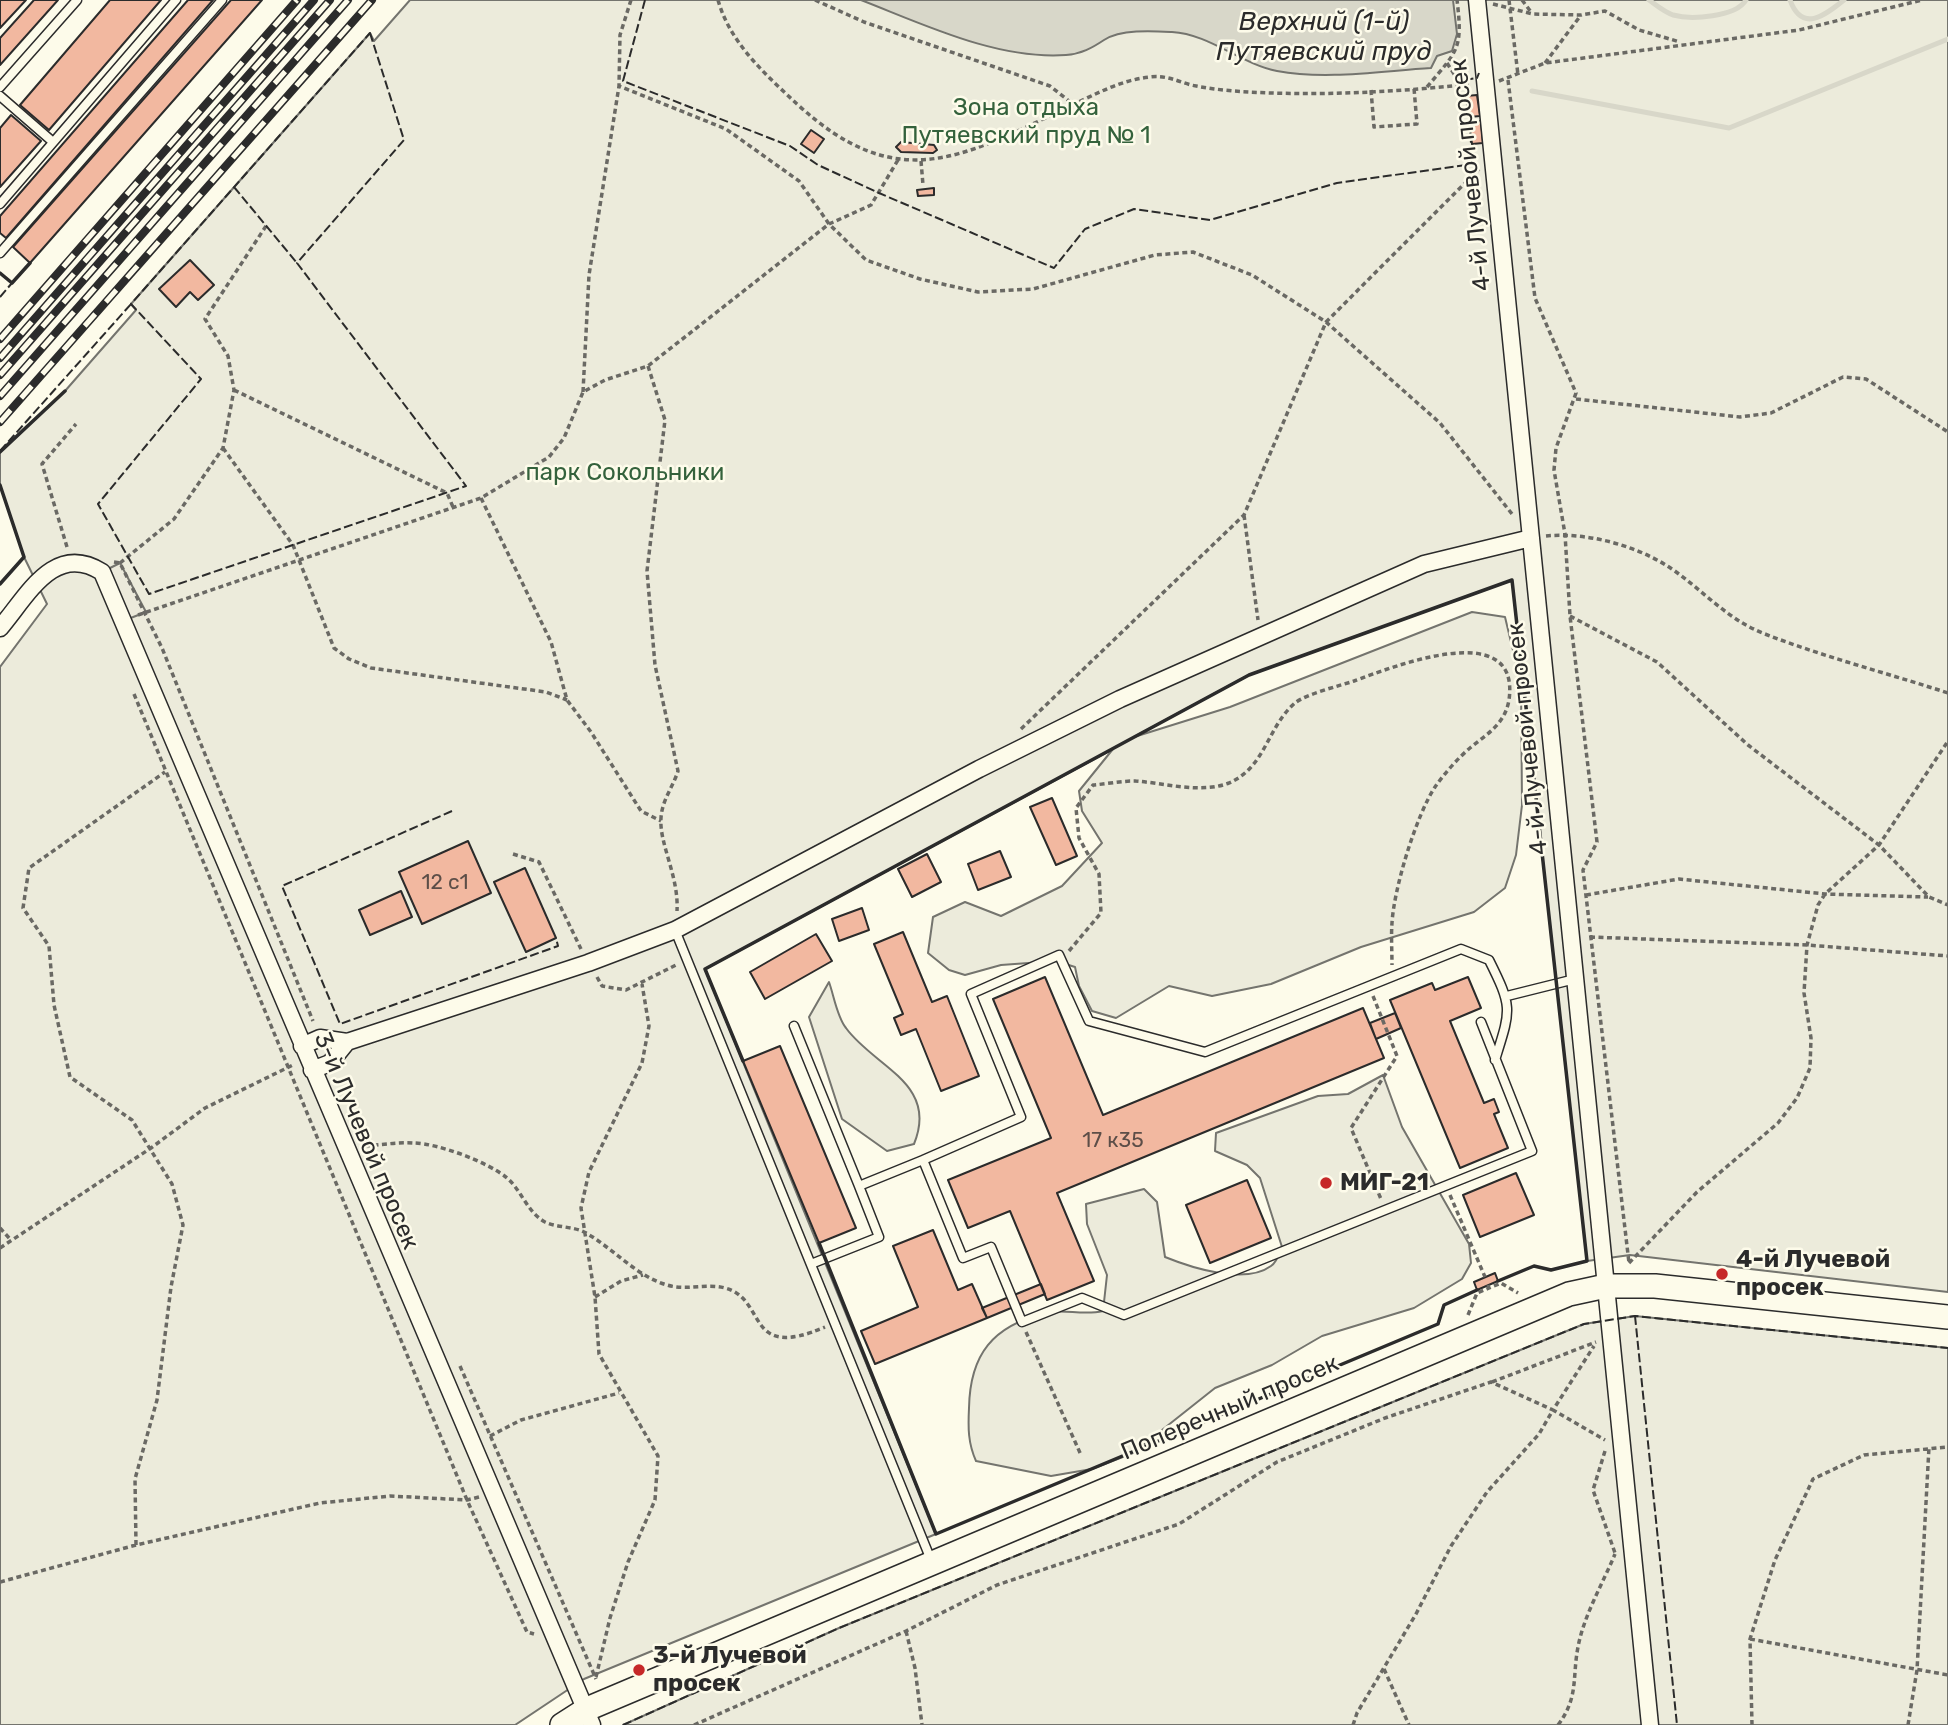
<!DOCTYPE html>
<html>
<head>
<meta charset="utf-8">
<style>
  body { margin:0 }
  canvas { display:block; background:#fdfbea }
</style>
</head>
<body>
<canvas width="1948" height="1725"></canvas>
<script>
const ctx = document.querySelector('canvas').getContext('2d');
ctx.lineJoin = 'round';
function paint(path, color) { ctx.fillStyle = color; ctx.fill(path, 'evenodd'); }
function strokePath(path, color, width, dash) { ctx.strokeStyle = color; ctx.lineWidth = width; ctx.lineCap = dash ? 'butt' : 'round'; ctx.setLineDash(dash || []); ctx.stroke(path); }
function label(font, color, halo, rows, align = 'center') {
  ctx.font = font + ' Rubik,sans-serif'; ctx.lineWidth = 5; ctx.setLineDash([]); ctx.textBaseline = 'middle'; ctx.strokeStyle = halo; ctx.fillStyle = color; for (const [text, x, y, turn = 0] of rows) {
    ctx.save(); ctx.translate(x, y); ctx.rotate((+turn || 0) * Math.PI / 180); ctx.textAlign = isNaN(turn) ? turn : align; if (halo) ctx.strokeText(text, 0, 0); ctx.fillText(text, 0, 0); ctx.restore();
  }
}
const green = new Path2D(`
  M410 0H1948V1292L1630 1255 1587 1261 1512 580 1249 675 1134 737 1230 707 1472 612 1505 617 1521 684 1522 805 1516 855 1505 888 1474 912 1361 947 1271 984 1212 996 1169 986 1116 1018 1092 1011 1079 986 1075 967 1056 961 1001 965 965 975 949 970 928 953 933 917 965 902 1001 916 1062 886 1102 843 1082 811 1079 791 1113 749 705 969 936 1534 584 1679 515 1725H0V667L47 604 24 557 0 485V452L65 391 136 310 131 304 370 33 374 41Z
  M829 982C834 996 837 1017 846 1028 874 1067 939 1083 914 1144L887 1151 842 1119 809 1017Z
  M1383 1075 1402 1127 1469 1244 1471 1263 1462 1279 1414 1308 1322 1336 1272 1365 1215 1388 1133 1453 1092 1469 1051 1476 976 1461C968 1443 968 1428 969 1408 970 1354 993 1326 1045 1313 1063 1308 1082 1316 1103 1311L1107 1275 1087 1224 1086 1204 1144 1189 1157 1202 1165 1257C1192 1268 1245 1285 1271 1266 1277 1262 1279 1254 1282 1247L1260 1178 1247 1165 1215 1151 1216 1133 1318 1096 1348 1094Z
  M1635 1316 1948 1348V1725H623L839 1628 1584 1324Z`);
paint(green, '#ecebdb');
strokePath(green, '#74746e', 2);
const parking = new Path2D(`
  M120 563 146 612 123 621 102 572Z`);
paint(parking, '#eceadb');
strokePath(parking, '#74746e', 2);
const water = new Path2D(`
  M861 0H1453L1457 34 1452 51 1437 56 1431 68C1381 71 1326 80 1277 71 1241 64 1209 34 1172 32 1153 31 1121 29 1104 40 1092 48 1081 54 1066 55 997 60 923 24 861 0Z`);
paint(water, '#d8d7c9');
strokePath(water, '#74746e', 2);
strokePath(new Path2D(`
  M1649 0C1656 5 1664 12 1673 15 1691 20 1736 17 1746 0
  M1790 0C1802 33 1824 16 1844 0
  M1532 91 1729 128 1948 39`), '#d8d7c9', 5);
const building = new Path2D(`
  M0 0H26L0 28Z
  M34 0H58L0 65V38Z
  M110 0H161L49 130 20 105Z
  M188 0H213L6 238 0 233V216Z
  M231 0H262L30 263 13 247Z
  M1477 95 1480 116 1469 117 1466 96Z
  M11 115 41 141 0 187V128Z
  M1481 121 1483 143 1472 144 1469 122Z
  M811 130 824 139 814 153 801 144Z
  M901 142 934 145 937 150 933 153 901 152 896 147Z
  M934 188V195L918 196 917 190Z
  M190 260 214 285 198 300 190 292 176 307 159 289Z
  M1052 798 1077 856 1056 865 1030 807Z
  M468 841 491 893 422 924 399 872Z
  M1000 851 1011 877 978 890 968 864Z
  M927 854 941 882 912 897 898 869Z
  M525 868 556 938 526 952 494 882Z
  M401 891 412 917 370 935 359 910Z
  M862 908 869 930 839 941 832 919Z
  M903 932 932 1002 947 996 979 1076 941 1091 916 1029 901 1035 894 1018 903 1014 874 944Z
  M816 934 832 961 765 999 750 972Z
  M1045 977 1103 1115 1363 1008 1384 1058 1057 1193 1094 1281 1047 1300 1010 1211 968 1228 948 1180 1051 1138 993 999Z
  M1468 977 1481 1008 1450 1021 1484 1103 1494 1099 1499 1112 1494 1114 1508 1148 1460 1168 1390 1000 1432 983 1435 990Z
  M1395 1013 1401 1028 1376 1039 1370 1023Z
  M780 1046 856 1228 819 1243 743 1061Z
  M1516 1173 1534 1215 1480 1237 1463 1195Z
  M1247 1180 1271 1238 1210 1263 1186 1205Z
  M933 1230 958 1290 972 1284 987 1318 875 1364 861 1331 918 1307 893 1246Z
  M1495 1273 1498 1281 1477 1290 1474 1282Z
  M1041 1284 1045 1294 987 1318 982 1308Z`);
paint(building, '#f2b8a0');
strokePath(building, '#2b2b2b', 2);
const lane = new Path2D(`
  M0 87 77 0
  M0 96 53 142
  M0 204 176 0
  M0 253 222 0
  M675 930 931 1560
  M1507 996 1575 979
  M794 1026 859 1186
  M923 1160 1021 1117 971 994 1059 955 1089 1021 1205 1052 1461 949 1489 960C1513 1008 1511 1009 1495 1060
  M811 1264 879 1237 859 1186 923 1160 963 1258 991 1247 1022 1322 1082 1298 1124 1315 1532 1151 1481 1022`);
const street = new Path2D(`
  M1477 0 1650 1725
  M0 628C28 595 54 542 102 572L592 1725
  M347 1042 588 963 675 930 979 769 1120 699 1424 564 1531 538
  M302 1046 320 1038 347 1042 330 1063 312 1070`);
const secondary = new Path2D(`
  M562 1725 587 1709 1569 1294 1606 1286H1655L1948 1317`);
strokePath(lane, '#2b2b2b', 11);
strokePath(street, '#2b2b2b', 19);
strokePath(secondary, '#2b2b2b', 26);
strokePath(new Path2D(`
  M631 0 620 35 619 86 726 129 799 181 829 224 866 260 920 279 978 292 1033 289 1155 255 1193 252 1252 275 1326 322 1440 423 1512 514
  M718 0C730 43 765 74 797 104 896 195 960 159 1066 108 1094 95 1120 80 1150 77 1166 75 1177 81 1191 85 1210 89 1230 91 1249 92 1322 96 1398 92 1471 84
  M815 0 864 22 1050 86 1074 105
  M1509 0 1518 75
  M1522 0 1531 12
  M1493 4 1533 14 1581 15 1605 11 1639 30 1680 42
  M1447 63 1461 85
  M1545 63 1581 15
  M1508 80 1535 298 1576 393 1556 448 1554 470 1565 534 1570 616 1597 842 1583 870 1629 1263
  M1499 81 1545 63 1799 30 1922 0
  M1427 87C1458 50 1463 49 1457 0
  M1371 90 1374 127 1417 124 1414 88
  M921 161 923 185
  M648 366 665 420 647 571 655 665 678 771C673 787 662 800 661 818 659 844 679 876 677 911
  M234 390 447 493 453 507
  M583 392 589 275 619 86
  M1576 399 1740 417 1771 413 1843 377 1866 379 1948 432
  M223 448 293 545 334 648 349 659 371 668 546 692 567 700
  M481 498 551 642 567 700 591 732 641 811 661 821
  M1244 515 1258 620
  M1546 536C1586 532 1635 545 1669 567 1702 589 1726 619 1765 634 1824 657 1887 673 1948 693
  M67 547 42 464 76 424
  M114 562 120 563 162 648 313 1021
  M120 563 174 519 223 448 234 390 228 356 205 319 266 226
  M138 615 481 498 549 457 564 438 583 392 605 380 648 366 829 224 871 205 898 160
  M1570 616 1657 662 1748 745 1879 845 1929 897 1948 905
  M134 694 467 1500 527 1632 534 1634
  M1021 729 1244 515 1326 322 1479 169
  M513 854 539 862 581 949
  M1586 895 1679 879 1825 894 1928 897
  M1590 937 1807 945 1948 956
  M1069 951 1101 913 1099 874 1079 838 1076 808 1093 785C1106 784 1121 781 1135 781 1165 783 1200 794 1229 783 1266 767 1267 727 1295 703 1306 694 1339 686 1354 681 1390 668 1521 615 1509 700 1505 724 1487 734 1470 748 1458 758 1444 774 1435 787 1416 816 1394 888 1392 923 1391 936 1392 951 1392 965
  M597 977 602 986 626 990 676 965
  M1373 996 1397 1056 1351 1128 1381 1199
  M365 1146C381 1145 397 1142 413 1143 437 1143 488 1162 507 1178 522 1191 527 1212 545 1222 557 1228 574 1226 586 1233 614 1249 636 1276 667 1285 687 1291 706 1283 725 1288 768 1299 744 1362 825 1327
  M1450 1195 1485 1277
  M0 1228 10 1239
  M0 1248 151 1148 205 1108 295 1064
  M1629 1263 1697 1192 1778 1123 1797 1098 1810 1068 1811 1038 1804 993 1807 945 1818 905 1825 894 1879 845 1948 741
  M1488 1285 1489 1288 1501 1283 1518 1293
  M595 1297 621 1281 643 1275
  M1468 1315 1477 1293 1489 1288
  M1026 1332 1081 1455
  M460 1366 596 1679
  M1492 1382 1596 1342
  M490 1436 521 1420 619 1393
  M1605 1451 1593 1490 1615 1553
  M136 1545 135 1479 157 1400 171 1287 183 1225 172 1184 132 1120 70 1077 54 1005 49 946 23 908 29 868 165 772
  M0 1582 136 1545 320 1503 390 1496 467 1500 479 1497
  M906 1631 915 1668 922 1725
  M1750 1639 1948 1675
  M1384 1669 1409 1725
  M596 1677 610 1618 628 1562 655 1500 658 1456 599 1354 595 1297 581 1208 589 1172 642 1063 649 1026 642 984
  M694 1725 906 1631 997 1585 1179 1524 1277 1462 1385 1418 1491 1382 1553 1410 1594 1346
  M1353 1725 1357 1713 1416 1614 1451 1546 1487 1492 1539 1434 1553 1410 1605 1440
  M1558 1725C1579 1697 1572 1678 1578 1647 1584 1615 1603 1583 1615 1554
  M1752 1725 1750 1639 1775 1560 1813 1479 1864 1455 1948 1447
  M1908 1725 1917 1670 1929 1447`), '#6a6964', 3.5, [5, 3.5]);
strokePath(lane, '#fdfbea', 8);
strokePath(street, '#fdfbea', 16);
strokePath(secondary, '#fdfbea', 23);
const rail = new Path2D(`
  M0 339 297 0
  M0 358 314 0
  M0 375 330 0
  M0 396 348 0
  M0 422 372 0`);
strokePath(rail, '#2b2b2b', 8);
strokePath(rail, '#fdfbea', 5, [16]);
strokePath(new Path2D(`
  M645 0 623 81 790 146 818 165 879 193 1054 268 1085 229 1134 209 1210 220 1337 183 1473 164 1465 80 1477 78 1479 73
  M370 33 404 140 297 263 466 486 149 594 98 504 201 379 131 304Z
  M234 187 297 263
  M0 297 12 283
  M0 451 131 304
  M452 811 282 886 340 1024 558 946 556 938
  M1635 1316 1677 1725
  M623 1725 839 1628 1584 1324 1635 1316 1948 1348`), '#2b2b2b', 2, [9, 3.5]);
strokePath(new Path2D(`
  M0 273 12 283 30 263
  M0 452 65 391
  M0 485 24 557 0 584
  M743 1061 705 969 1249 675 1512 580 1587 1261 1551 1270 1534 1266 1498 1281
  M819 1243 936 1534 1438 1324 1444 1305 1477 1290`), '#2b2b2b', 3.5);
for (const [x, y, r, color] of [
  [1326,1183,7,"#c62828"],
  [1722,1274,7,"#c62828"],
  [639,1670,7,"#c62828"]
]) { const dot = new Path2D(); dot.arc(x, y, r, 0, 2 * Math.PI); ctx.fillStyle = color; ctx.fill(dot); strokePath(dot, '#fdfbea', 2.5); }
label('21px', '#5d4e48', null, [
  ["12 c1",445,883],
  ["17 к35",1113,1141]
]);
label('24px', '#34623c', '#fdfbea', [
  ["Зона отдыха",1026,108],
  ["Путяевский пруд № 1",1026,136],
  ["парк Сокольники",625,473]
]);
label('24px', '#2b2b2b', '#fdfbea', [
  ["4-й Лучевой просек",1471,175,-96],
  ["4-й Лучевой просек",1528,739,-96],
  ["3-й Лучевой просек",366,1141,67],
  ["Поперечный просек",1230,1408,-23]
]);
label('bold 24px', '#2b2b2b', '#fdfbea', [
  ["МИГ-21",1340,1183],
  ["4-й Лучевой",1736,1260],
  ["просек",1736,1288],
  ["3-й Лучевой",653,1656],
  ["просек",653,1684]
], 'left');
label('italic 26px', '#2b2b2b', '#fdfbea', [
  ["Верхний (1-й)",1324,22],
  ["Путяевский пруд",1324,52]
]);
</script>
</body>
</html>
